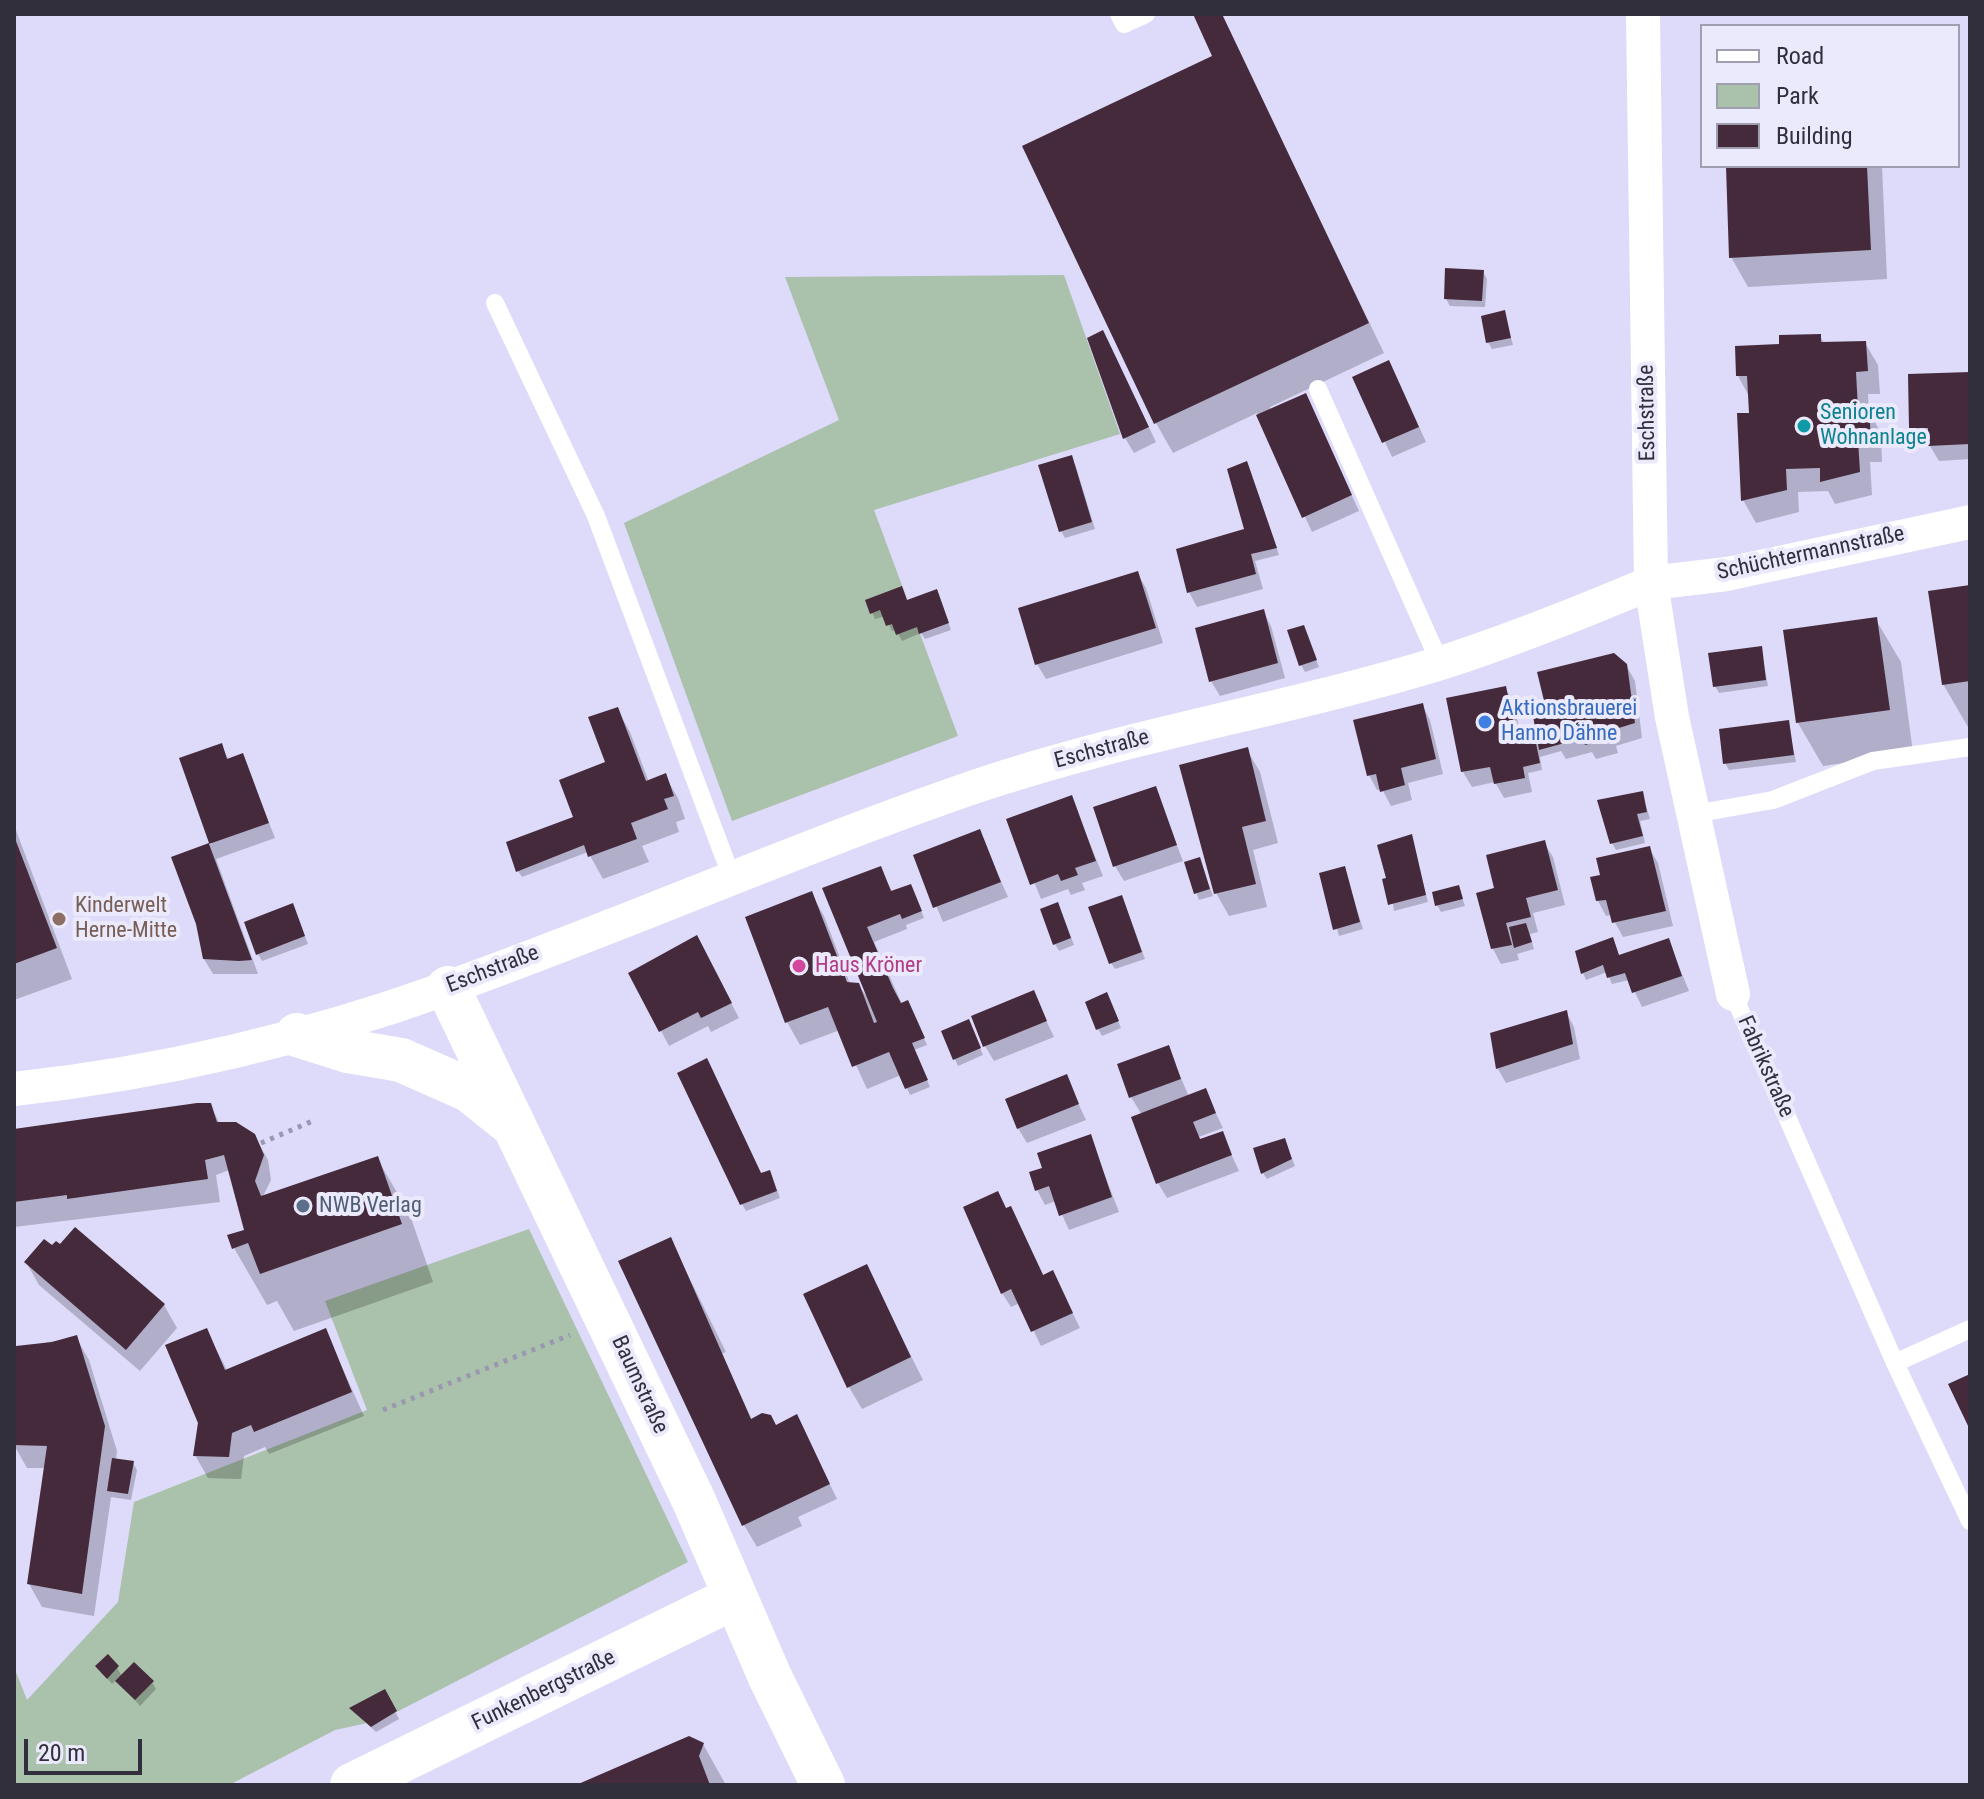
<!DOCTYPE html>
<html>
<head>
<meta charset="utf-8">
<style>
  body { margin:0 }
  #map { position:relative; width:1984px; height:1799px; overflow:hidden; background:#dddafa; font-family:"Roboto Condensed",sans-serif }
  canvas { display:block }
  .frame { position:absolute; inset:0; border:16px solid #302f3b; pointer-events:none }
  .legend { position:absolute; left:1700px; top:24px; width:260px; height:144px; box-sizing:border-box; background:#ebe9fc; border:2px solid #a09faf; margin:0; padding:10px 14px; list-style:none; font-size:24px; color:#302f3b }
  .legend li { display:flex; align-items:center; gap:16px; height:40px }
  .legend b { width:40px; border:2px solid #a09faf }
  .scale { position:absolute; left:24px; top:1739px; width:118px; height:36px; box-sizing:border-box; border:4px solid #302f3b; border-top:0; padding-left:10px; font-size:24px; line-height:28px; white-space:nowrap; color:#302f3b; -webkit-text-stroke:6px #ebe9fc; paint-order:stroke }
</style>
</head>
<body>
<div id="map">
<canvas width="1984" height="1799"></canvas>
<div class="frame"></div>
<ul class="legend">
<li><b style="height:10px;background:#fff"></b>Road</li>
<li><b style="height:22px;background:#aac1ab"></b>Park</li>
<li><b style="height:22px;background:#452a3c"></b>Building</li>
</ul>
<div class="scale">20 m</div>
</div>
<script>
const ctx = document.querySelector('canvas').getContext('2d');
ctx.lineJoin = 'round';
function paint(path, color) { ctx.fillStyle = color; ctx.fill(path, 'evenodd'); }
function strokePath(path, color, width, dash) { ctx.strokeStyle = color; ctx.lineWidth = width; ctx.lineCap = dash ? 'butt' : 'round'; ctx.setLineDash(dash || []); ctx.stroke(path); }
function label(font, color, halo, rows, align = 'center') {
  ctx.font = font + ' "Roboto Condensed",sans-serif'; ctx.lineWidth = 8; ctx.setLineDash([]); ctx.textBaseline = 'middle'; ctx.strokeStyle = halo; ctx.fillStyle = color; for (const [text, x, y, turn = 0] of rows) {
    ctx.save(); ctx.translate(x, y); ctx.rotate((+turn || 0) * Math.PI / 180); ctx.textAlign = isNaN(turn) ? turn : align; if (halo) ctx.strokeText(text, 0, 0); ctx.fillText(text, 0, 0); ctx.restore();
  }
}
paint(new Path2D(`
  M1064 275 1120 434 874 510 958 736 732 821 624 523 839 420 785 277Z
  M529 1229 688 1562 381 1720 335 1730 229 1785H14V1667L27 1700 118 1602 134 1502 367 1410 325 1301Z`), '#aac1ab');
paint(new Path2D(`
  M1195 14H1221L1384 353 1270 407 1271 411 1306 396 1359 511 1312 532 1257 413 1173 453 1156 423 1215 57Z
  M1728 166H1882L1887 279 1748 287 1731 257Z
  M1483 272 1487 279 1485 307 1450 306 1446 299Z
  M1504 312 1513 345 1492 349 1488 342Z
  M1820 336 1825 344 1865 343 1878 365 1880 394H1868L1869 412 1881 433 1882 462H1870L1872 495 1835 504 1828 491 1798 492 1799 512 1756 523 1743 500 1751 415 1750 398 1738 376 1781 346Z
  M1111 348 1156 442 1134 453 1125 438Z
  M1970 374V459L1939 461 1930 446V434H1915L1911 427Z
  M1355 378H1397L1426 442 1392 457Z
  M1075 464 1095 529 1065 538 1061 531Z
  M1250 470 1279 555 1255 561 1263 589 1197 607 1189 592 1246 531Z
  M1137 573 1146 588 1163 643 1046 679 1037 664Z
  M1970 587V727H1968L1943 684Z
  M940 599 951 630 925 639 921 633 902 641 896 630 892 631 885 616 875 619 867 601Z
  M1263 611 1271 626 1285 678 1220 696 1211 681Z
  M1876 620 1901 662 1913 753 1823 766 1798 723 1785 632Z
  M1303 627 1319 667 1305 672 1301 665Z
  M1761 648 1768 686 1719 693 1715 686Z
  M1626 665 1635 681 1642 738 1616 746 1618 753 1596 759 1592 752 1566 759 1561 751 1540 757 1542 770 1528 773 1532 792 1504 798 1495 782 1472 787 1463 772 1505 688 1514 703 1520 733 1532 730 1537 739 1550 715Z
  M1422 705 1430 720 1443 774 1408 783 1412 800 1391 806 1382 789 1377 790 1369 775Z
  M617 709 630 732 649 782 665 776 678 798 685 819 676 822 679 832 642 846 649 862 603 879 588 852 522 877 518 871 575 818 608 763Z
  M1788 722 1796 762 1729 770 1725 763Z
  M221 745 229 760 242 755 275 838 216 859 258 974H213L204 959 198 924 174 858 212 844 182 759Z
  M1247 750 1260 772 1278 843 1253 850 1267 907 1229 916 1216 893Z
  M1155 789 1183 861 1124 881 1115 866Z
  M1642 793 1650 819 1640 821 1645 843 1616 850 1612 843Z
  M1071 797 1103 876 1082 883 1085 890 1071 895 1068 889 1041 899 1009 820Z
  M14 825 72 979 14 1000Z
  M979 832 1008 897 943 922 915 856Z
  M1411 837 1428 902 1394 911 1389 879Z
  M1544 843 1553 857 1565 905 1533 913 1538 932 1530 934 1534 949 1517 954 1519 960 1501 964 1493 949 1479 894 1497 890Z
  M1649 848 1658 863 1673 926 1623 937 1611 915 1606 916 1598 901 1603 876Z
  M1199 859 1213 896 1199 900 1186 863Z
  M880 868 893 893H914L924 918 906 925 907 929 874 942 902 1004 911 1009 927 1045 914 1050 930 1087 910 1095 901 1075 867 1089 840 1030 800 1045 787 1022 811 893 824 916 850 984 858 985 871 1002 825 889Z
  M1344 868 1363 929 1339 936 1322 875Z
  M1458 887 1465 906 1441 912 1437 905Z
  M1125 904 1145 959 1115 969 1111 963Z
  M1061 911 1074 945 1059 951 1055 944Z
  M296 912 308 944 262 961 258 954Z
  M1668 940 1689 991 1642 1007 1629 980 1612 984 1607 972 1586 980 1583 973Z
  M705 953 739 1018 711 1032 708 1026 669 1046 631 974Z
  M1033 993 1054 1037 994 1061 985 1046Z
  M1110 1002 1121 1028 1102 1036 1098 1029Z
  M1566 1012 1574 1027 1580 1059 1506 1083 1498 1069 1492 1035Z
  M972 1028 983 1055 958 1066 943 1032Z
  M1168 1047 1189 1097 1205 1091 1223 1128 1196 1138 1198 1142 1222 1134 1239 1171 1167 1198 1158 1183 1142 1115 1131 1097Z
  M707 1061 762 1175 773 1179 780 1198 746 1211 742 1204Z
  M1066 1077 1086 1120 1027 1143 1018 1128Z
  M210 1105 220 1124 259 1144 268 1160 271 1180 262 1198 377 1158 410 1215 433 1282 294 1331 277 1301 267 1305 234 1248 246 1231 229 1170 216 1175 220 1202 14 1227V1131Z
  M1090 1137 1119 1212 1069 1230 1056 1201 1045 1205 1037 1190 1045 1169Z
  M1284 1140 1295 1166 1267 1179 1263 1173Z
  M1011 1208 1044 1276 1060 1287 1080 1328 1041 1346 1020 1303 1011 1307 1002 1293Z
  M670 1239 726 1352 721 1354 752 1420 804 1431 837 1499 798 1517 802 1526 757 1547 744 1525Z
  M26 1262 164 1305 177 1328 140 1371 39 1285Z
  M866 1266 923 1380 862 1409 849 1387Z
  M206 1330 227 1370 325 1330 364 1416 269 1454 265 1447 244 1456 241 1479 208 1478 195 1455Z
  M76 1337 89 1360 117 1451 116 1460 133 1463 137 1470 131 1500 111 1497 94 1616 42 1607 29 1584 46 1468H27L14 1445 18 1348Z
  M97 1666 117 1668 122 1676 152 1682 156 1689 140 1706 117 1679 112 1684Z
  M384 1691 399 1719 376 1732 352 1709Z
  M703 1744 726 1785H581Z`), '#0003');
paint(new Path2D(`
  M1193 14H1222L1369 323 1154 424 1022 146 1212 56Z
  M1726 166H1867L1871 250 1729 258Z
  M1445 268 1484 270 1482 301 1444 299Z
  M1505 310 1511 338 1486 343 1481 316Z
  M1103 330 1149 427 1123 439 1087 338Z
  M1821 334V342L1866 341 1868 371 1856 372 1858 409H1869L1871 439 1858 440 1860 472 1820 482V468L1786 469 1787 490 1741 501 1737 413H1749L1747 376H1736L1735 346 1779 344V335Z
  M1389 360 1419 427 1382 443 1352 377Z
  M1970 372V444L1928 446V428H1909L1908 374Z
  M1306 393 1352 495 1302 518 1256 415Z
  M1072 455 1092 522 1059 532 1038 465Z
  M1247 461 1277 548 1251 554 1256 574 1187 593 1176 549 1244 529 1227 469Z
  M1138 571 1156 628 1035 665 1018 608Z
  M1970 585V681L1942 685 1928 591Z
  M902 586 907 600 937 589 949 623 919 634 917 627 896 635 892 624 886 626 880 610 870 614 865 600Z
  M1264 609 1278 663 1209 682 1195 628Z
  M1877 617 1890 710 1796 723 1783 630Z
  M1304 625 1317 660 1299 666 1287 630Z
  M1762 646 1766 680 1713 687 1708 653Z
  M1614 653 1627 664 1635 723 1609 731 1611 738 1585 745 1583 738 1539 750 1533 716 1547 713 1537 672Z
  M1506 686 1515 731 1533 728 1540 763 1523 767 1525 778 1494 784 1490 767 1461 772 1446 698Z
  M1423 703 1436 759 1401 768 1405 785 1380 792 1376 774 1367 776 1353 720Z
  M618 707 646 781 666 773 674 796 664 799 668 809 631 823 637 839 588 857 584 845 516 872 506 842 573 817 559 780 605 762 588 717Z
  M1789 720 1794 755 1723 764 1719 729Z
  M222 743 227 759 243 753 269 823 209 844 252 960 239 961 203 959 196 924 171 857 209 843 179 758Z
  M1248 747 1266 821 1242 827 1256 884 1214 894 1179 765Z
  M1156 786 1177 845 1113 867 1093 807Z
  M1643 791 1647 812 1637 814 1643 836 1610 844 1597 800Z
  M1072 795 1096 861 1075 868 1078 875 1061 881 1058 874 1030 885 1006 819Z
  M980 829 1001 882 933 908 913 855Z
  M1412 834 1426 895 1388 905 1382 879 1386 878 1377 845Z
  M14 836 57 948 14 964Z
  M1545 840 1558 890 1526 898 1531 917 1506 923 1512 945 1491 949 1476 893 1494 888 1486 855Z
  M1650 846 1666 911 1612 923 1606 900 1596 901 1590 877 1600 875 1596 858Z
  M1200 857 1210 889 1194 894 1184 862Z
  M881 866 891 891 911 884 922 911 902 919 900 914 867 927 893 988 901 1003 908 1000 925 1038 912 1043 928 1080 905 1089 889 1052 852 1067 828 1007 785 1023 745 917 812 891 847 982 859 983 874 1023 877 1022 822 888Z
  M1345 866 1360 922 1333 930 1319 873Z
  M1459 885 1463 899 1435 906 1432 892Z
  M1122 895 1142 952 1109 964 1088 907Z
  M1058 902 1071 938 1053 945 1040 909Z
  M293 903 305 936 256 955 244 922Z
  M1526 923 1532 942 1514 948 1509 927Z
  M697 935 732 1003 701 1018 698 1012 659 1032 628 973Z
  M1613 937 1619 955 1669 938 1682 976 1632 993 1625 973 1607 978 1603 965 1581 974 1575 951Z
  M1034 990 1047 1021 983 1047 971 1016Z
  M1107 992 1119 1021 1096 1030 1085 1002Z
  M1567 1010 1573 1044 1496 1069 1490 1033Z
  M969 1019 981 1048 953 1060 941 1031Z
  M1169 1045 1181 1079 1129 1098 1117 1064Z
  M707 1058 761 1173 770 1170 777 1191 740 1205 677 1073Z
  M1067 1074 1079 1104 1017 1129 1005 1099Z
  M1206 1088 1216 1113 1193 1122 1200 1139 1223 1131 1232 1155 1156 1184 1131 1117Z
  M197 1103H211L217 1122H236L255 1134 264 1155 255 1181 261 1196 378 1156 402 1224 260 1274 248 1243 232 1249 227 1235 244 1230 224 1155 205 1160 208 1179 67 1199V1195L14 1202V1129Z
  M1091 1134 1112 1197 1059 1216 1049 1186 1035 1191 1029 1172 1042 1168 1037 1153Z
  M1285 1138 1292 1159 1261 1174 1253 1148Z
  M998 1191 1006 1208 1011 1206 1043 1275 1053 1270 1073 1313 1031 1332 1011 1289 1001 1294 963 1207Z
  M75 1227 165 1304 126 1350 24 1262 44 1239 52 1245 56 1241 60 1244Z
  M671 1237 751 1419 762 1413 771 1415 776 1425 797 1414 830 1484 742 1526 618 1261Z
  M867 1264 911 1357 847 1388 803 1294Z
  M207 1328 225 1370 326 1328 352 1392 254 1432 251 1425 232 1433 229 1457 193 1456 198 1423 165 1345Z
  M77 1335 105 1426 82 1594 27 1584 47 1446 14 1445 16 1346 52 1342Z
  M1970 1374V1430L1948 1384Z
  M112 1458 134 1461 128 1494 107 1491Z
  M108 1654 119 1666 107 1679 95 1666Z
  M134 1662 154 1681 135 1700 115 1681Z
  M385 1689 397 1711 371 1727 349 1708Z
  M689 1736 704 1743 699 1756 710 1785H576Z`), '#452a3c');
strokePath(new Path2D(`
  M261 1143 315 1120
  M383 1410 570 1335`), '#9a97b0', 5, [4, 6]);
strokePath(new Path2D(`
  M1119 14 1124 24 1146 14
  M495 303 596 516 732 878
  M1318 389 1440 663
  M1694 814 1773 800 1873 761 1970 747
  M1733 994 1895 1363 1970 1521
  M1895 1363 1970 1329`), '#fff', 18);
strokePath(new Path2D(`
  M1733 994 1672 717 1651 583 1727 574 1970 522
  M14 1089C162 1073 309 1038 450 987 626 924 797 848 974 787 1127 735 1287 710 1441 663 1513 640 1582 612 1651 583L1643 14`), '#fff', 34);
strokePath(new Path2D(`
  M448 988 694 1501 770 1677 823 1785
  M297 1035 348 1051 401 1060 469 1090 509 1122
  M352 1785 735 1597`), '#fff', 44);
for (const [x, y, r, color] of [
  [1804,426,8,"#0f9aa8"],
  [1485,722,8,"#3f7fe0"],
  [59,919,8,"#8d6e63"],
  [799,966,8,"#d1479c"],
  [303,1206,8,"#5c6f8a"]
]) { const dot = new Path2D(); dot.arc(x, y, r, 0, 2 * Math.PI); ctx.fillStyle = color; ctx.fill(dot); strokePath(dot, '#ebe9fc', 3); }
label('22px', '#302f3b', '#ebe9fc', [
  ["Eschstraße",1648,413,-91],
  ["Schüchtermannstraße",1811,554,-12],
  ["Eschstraße",1102,750,-15],
  ["Eschstraße",493,970,-21],
  ["Fabrikstraße",1765,1067,66],
  ["Baumstraße",639,1385,65],
  ["Funkenbergstraße",544,1691,-26]
]);
label('22px', '#0d838f', '#ebe9fc', [
  ["Senioren",1820,413],
  ["Wohnanlage",1820,438]
], 'left');
label('22px', '#366cbe', '#ebe9fc', [
  ["Aktionsbrauerei",1501,709],
  ["Hanno Dähne",1501,734]
], 'left');
label('22px', '#785e54', '#ebe9fc', [
  ["Kinderwelt",75,906],
  ["Herne-Mitte",75,931]
], 'left');
label('22px', '#b23c85', '#ebe9fc', [
  ["Haus Kröner",815,966]
], 'left');
label('22px', '#4e5e75', '#ebe9fc', [
  ["NWB Verlag",319,1206]
], 'left');
</script>
</body>
</html>
